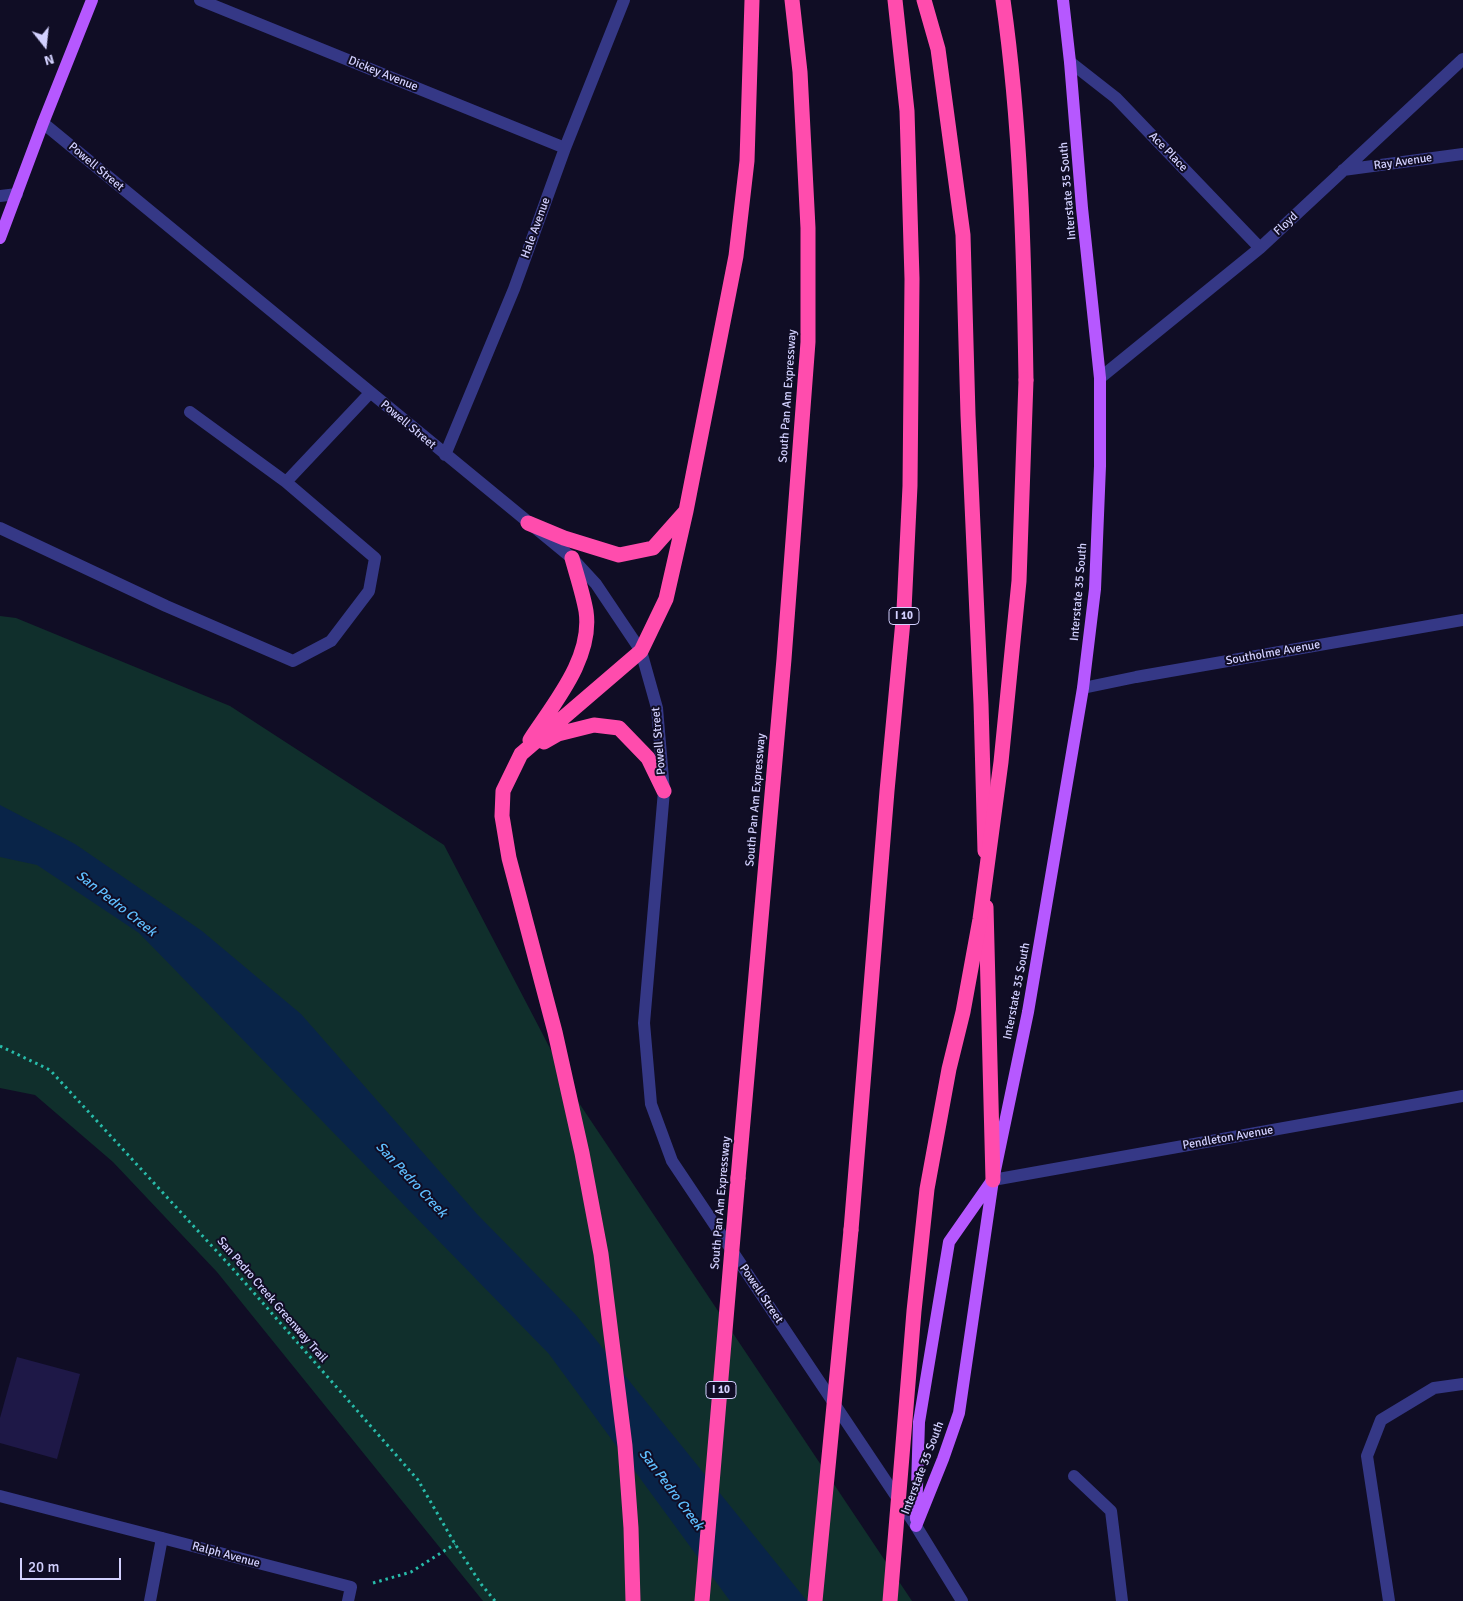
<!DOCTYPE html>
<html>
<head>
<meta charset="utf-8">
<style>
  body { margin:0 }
  #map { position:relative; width:1463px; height:1601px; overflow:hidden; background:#100d25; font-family:Signika,sans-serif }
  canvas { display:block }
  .north { position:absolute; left:20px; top:20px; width:50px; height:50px; -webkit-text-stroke:4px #100d25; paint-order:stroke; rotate:164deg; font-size:14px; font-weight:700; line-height:20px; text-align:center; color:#d3d1ff }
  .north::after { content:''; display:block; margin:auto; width:18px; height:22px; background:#d3d1ff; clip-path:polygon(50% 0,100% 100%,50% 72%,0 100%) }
  .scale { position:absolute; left:20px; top:1558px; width:101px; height:22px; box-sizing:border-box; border:2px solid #d3d1ff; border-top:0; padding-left:6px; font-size:15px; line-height:18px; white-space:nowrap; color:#d3d1ff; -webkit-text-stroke:4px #100d25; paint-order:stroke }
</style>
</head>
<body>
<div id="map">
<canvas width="1463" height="1601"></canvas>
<div class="north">N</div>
<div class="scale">20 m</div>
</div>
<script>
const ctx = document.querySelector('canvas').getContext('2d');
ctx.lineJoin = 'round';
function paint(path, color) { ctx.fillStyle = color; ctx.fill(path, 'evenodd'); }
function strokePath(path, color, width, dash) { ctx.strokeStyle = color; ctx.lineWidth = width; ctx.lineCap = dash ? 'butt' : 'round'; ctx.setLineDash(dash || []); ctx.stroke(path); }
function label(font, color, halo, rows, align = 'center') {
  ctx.font = font + ' Signika,sans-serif'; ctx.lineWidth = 4; ctx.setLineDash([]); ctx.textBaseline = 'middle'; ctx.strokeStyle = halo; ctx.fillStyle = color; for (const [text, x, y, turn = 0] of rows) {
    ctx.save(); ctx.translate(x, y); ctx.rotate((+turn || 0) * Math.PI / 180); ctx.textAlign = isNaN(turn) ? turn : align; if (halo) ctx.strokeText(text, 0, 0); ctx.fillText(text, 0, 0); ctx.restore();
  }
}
paint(new Path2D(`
  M0 616 16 618 230 706 444 845 577 1100 912 1601H483L217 1272 113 1162 35 1095 0 1088Z`), '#102f2c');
paint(new Path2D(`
  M0 805 75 844 202 931 301 1014 477 1214 576 1315 807 1601H730L549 1354 139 933 37 865 0 857Z`), '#092448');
paint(new Path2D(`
  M17 1357 80 1374 57 1459 0 1443V1418Z`), '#1e1847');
strokePath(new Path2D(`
  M0 1046 50 1070 233 1269 418 1480 455 1544 481 1584 495 1601
  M373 1583 411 1572 455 1544`), '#28bcaa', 3, [2.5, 4]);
strokePath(new Path2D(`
  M200 0 565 148
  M1070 62 1116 98 1260 248
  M43 123 572 558 596 584 641 651 657 708 664 791 644 1023 651 1104 672 1161 916 1526 962 1601
  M1343 170 1463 154
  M0 196 17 194
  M1100 378 1260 248 1463 59
  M190 412 286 482
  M445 455 514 289 565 148 624 0
  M0 528 166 606 293 661 331 641 369 591 375 558 286 482 370 393
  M1083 688 1136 677 1463 620
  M993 1180 1463 1096
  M1074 1476 1111 1511 1122 1601
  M0 1496 351 1587 348 1601
  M150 1601 162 1538
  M1389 1601 1367 1456 1381 1420 1434 1388 1463 1384`), '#353886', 12);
strokePath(new Path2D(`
  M0 238 43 123 92 0
  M916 1519 919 1422 949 1242 991 1182
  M916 1526 943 1459 959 1413 993 1180 1028 1012 1083 688 1095 589 1100 466V378L1082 208 1070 62 1063 0`), '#b658ff', 12);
strokePath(new Path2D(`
  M924 0 938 49 963 235 968 415 981 704 985 851
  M1003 0C1021 126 1024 253 1026 380
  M528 523 564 538 619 555 653 548 685 512
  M530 740C554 703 593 658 586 611 583 594 577 576 572 558
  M544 742 558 734 594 725 619 728 648 758 664 791
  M986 907 993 1180
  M738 1178 784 659 808 342V228L800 72 792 0
  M851 1230 887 791 904 610 910 486 912 279 907 111 895 0
  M633 1601 631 1528 625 1446 601 1254 582 1153 555 1032 509 858 502 816 503 791 521 754 641 651 666 599 686 511 736 256 747 161 752 0`), '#ff4cad', 15);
strokePath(new Path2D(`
  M702 1601 738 1178
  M815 1601 851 1230
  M890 1601 914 1311 927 1189 949 1069 963 1012 980 919 1001 762 1019 581 1026 380`), '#ff4cad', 15);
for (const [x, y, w] of [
  [904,616,30],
  [721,1390,30]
]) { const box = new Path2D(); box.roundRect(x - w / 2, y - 8.5, w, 17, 4); ctx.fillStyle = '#100d25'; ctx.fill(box); strokePath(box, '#d3d1ff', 1); }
label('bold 11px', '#d3d1ff', null, [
  ["I 10",904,616],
  ["I 10",721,1390]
]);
label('12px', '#d3d1ff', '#100d25', [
  ["Dickey Avenue",383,74,22],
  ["Ace Place",1168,152,46],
  ["Ray Avenue",1403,162,-8],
  ["Powell Street",96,167,40],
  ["Interstate 35 South",1068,191,-95],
  ["Floyd",1286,224,-43],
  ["Hale Avenue",536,228,-70],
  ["South Pan Am Expressway",788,396,-86],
  ["Powell Street",408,425,40],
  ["Interstate 35 South",1079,592,-85],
  ["Southolme Avenue",1273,653,-10],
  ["Powell Street",659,741,-95],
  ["South Pan Am Expressway",756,800,-85],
  ["Interstate 35 South",1017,991,-79],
  ["Pendleton Avenue",1228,1138,-10],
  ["South Pan Am Expressway",721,1203,-85],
  ["Powell Street",761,1294,56],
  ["San Pedro Creek Greenway Trail",272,1300,49],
  ["Interstate 35 South",923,1468,-69],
  ["Ralph Avenue",226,1555,15]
]);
label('italic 14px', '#5fbfff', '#100d25', [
  ["San Pedro Creek",116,904,38],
  ["San Pedro Creek",411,1180,47],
  ["San Pedro Creek",671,1490,53]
]);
</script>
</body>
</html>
